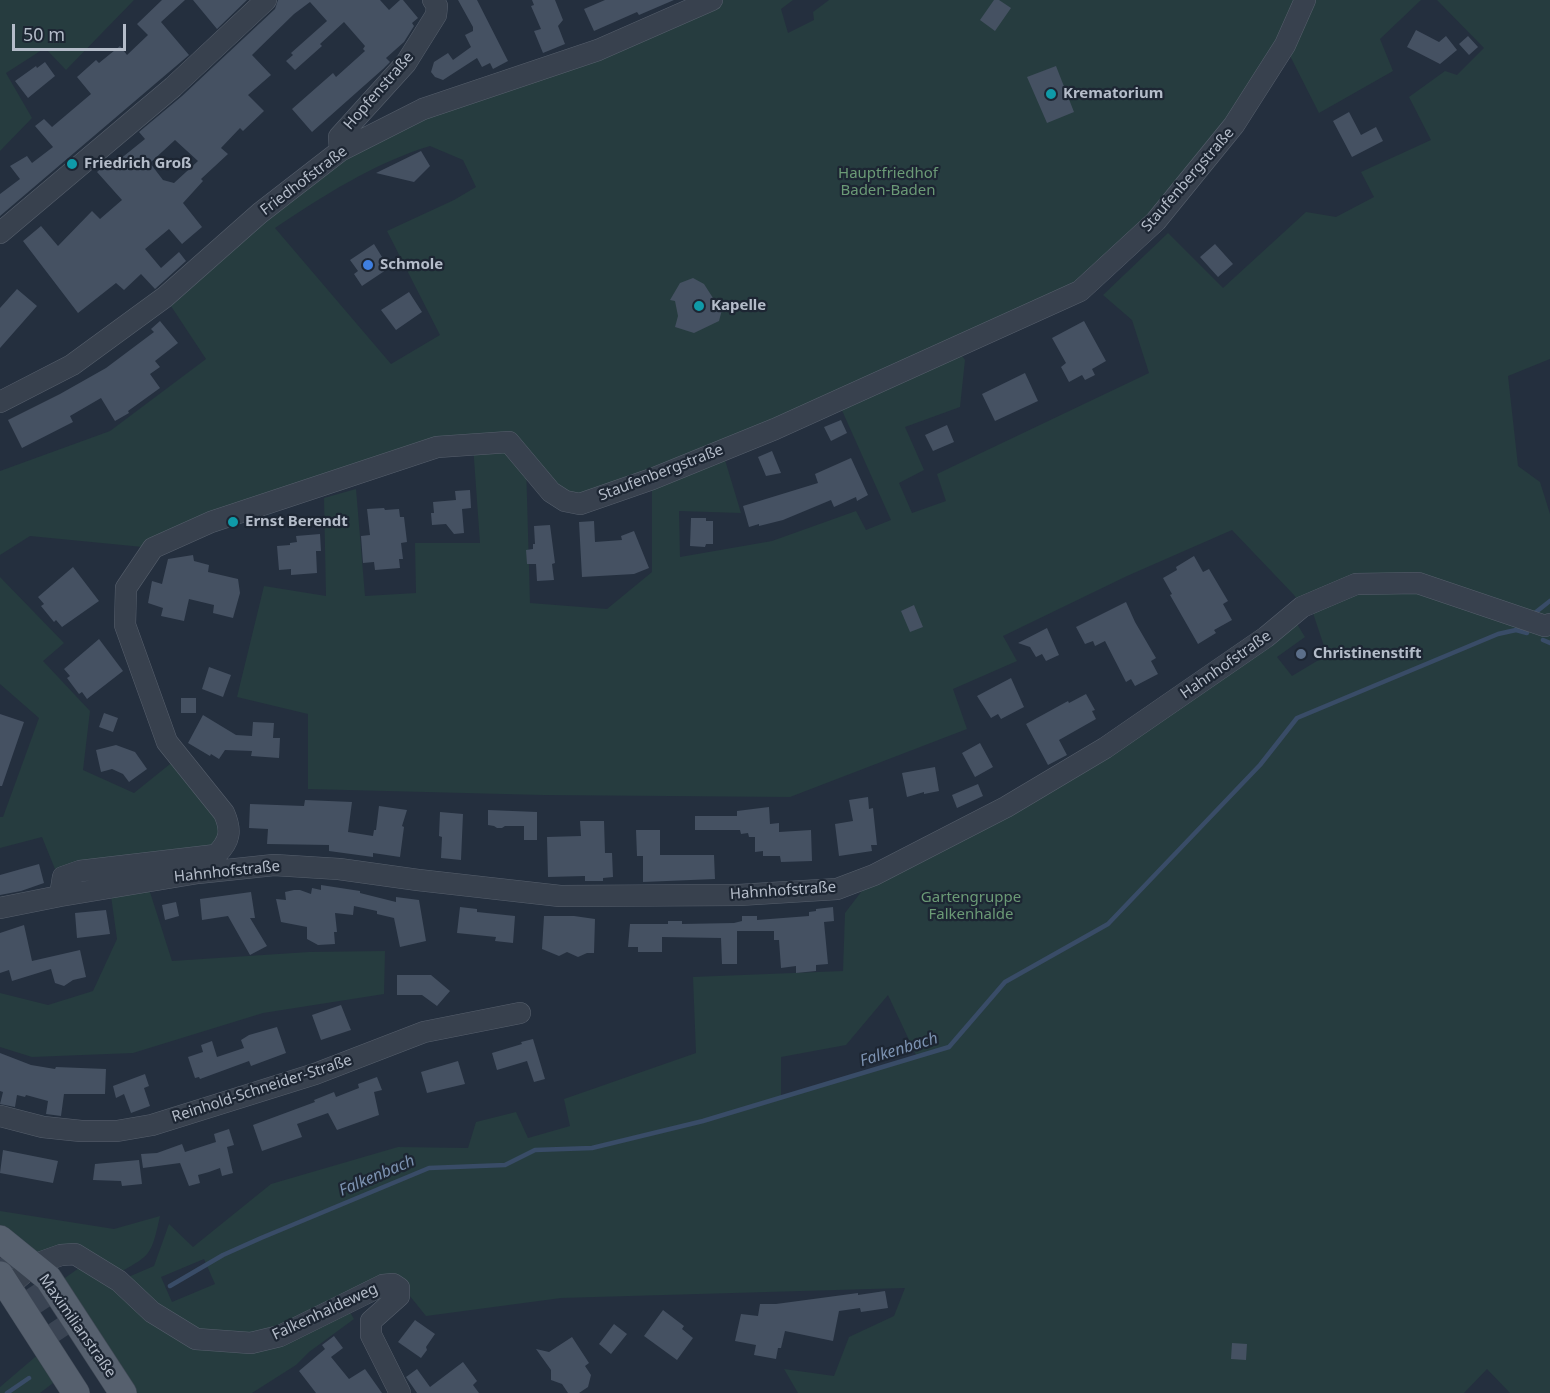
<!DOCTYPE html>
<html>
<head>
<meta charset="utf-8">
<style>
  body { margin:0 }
  #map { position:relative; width:1550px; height:1393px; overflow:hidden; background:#242f3e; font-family:"Noto Sans",sans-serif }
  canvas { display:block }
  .scale { position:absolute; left:12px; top:24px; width:114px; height:27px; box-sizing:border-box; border:3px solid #b4bcc9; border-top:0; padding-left:8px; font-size:18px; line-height:21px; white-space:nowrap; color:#b4bcc9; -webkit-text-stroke:4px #1d2633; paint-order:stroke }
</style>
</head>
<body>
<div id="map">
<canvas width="1550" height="1393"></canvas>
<div class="scale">50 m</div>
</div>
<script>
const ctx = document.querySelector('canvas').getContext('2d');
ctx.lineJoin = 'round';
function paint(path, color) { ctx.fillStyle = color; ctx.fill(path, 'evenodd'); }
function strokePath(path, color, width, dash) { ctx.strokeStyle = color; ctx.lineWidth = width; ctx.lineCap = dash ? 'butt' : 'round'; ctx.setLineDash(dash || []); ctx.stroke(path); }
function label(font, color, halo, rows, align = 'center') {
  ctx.font = font + ' "Noto Sans",sans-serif'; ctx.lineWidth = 4.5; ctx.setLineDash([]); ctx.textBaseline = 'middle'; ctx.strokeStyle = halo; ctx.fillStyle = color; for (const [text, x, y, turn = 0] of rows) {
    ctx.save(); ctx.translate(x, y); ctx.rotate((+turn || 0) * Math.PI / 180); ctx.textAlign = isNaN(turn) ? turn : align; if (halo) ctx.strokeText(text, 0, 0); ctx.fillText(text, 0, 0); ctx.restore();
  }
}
paint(new Path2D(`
  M0 0H134L66 70 45 48 6 73 32 118 0 151Z
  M712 0H793L781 9 788 33 814 20 813 12 829 0H1421L1380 39 1393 71 1319 113 1285 46 1234 125 1080 291 722 450 741 513 679 511 680 557 772 541 856 511 866 530 891 520 840 406 960 353 965 360 960 407 905 427 924 470 899 483 912 513 946 501 937 474 1149 373 1132 320 1103 295 1168 233 1223 288 1306 212 1336 217 1374 197 1361 172 1431 140 1409 97 1445 71 1457 75 1484 48 1437 0H1550V359L1508 376 1518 466 1540 482 1550 514V1393H1510L1487 1369 1464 1393H798L784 1369 834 1376 849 1337 894 1316 905 1288 561 1298 426 1316 401 1285 344 1302 354 1319 309 1352 296 1365 252 1393H135L62 1280 79 1268 119 1281 154 1266 169 1224 193 1247 271 1184 398 1147 468 1148 476 1122 516 1112 528 1138 570 1126 564 1099 696 1053 693 977 843 971 845 913 874 875 1006 807 1292 616 1305 637 1277 657 1292 676 1327 655 1313 613 1302 607 1294 595 1232 530 1127 576 1003 636 1017 661 953 689 967 729 790 797 543 795 308 789V714L237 697 264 586 326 596 324 498 356 489 365 596 416 593 415 543H480L473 445 153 548 30 536 0 555V471L110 431 206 359 165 297 336 150ZM430 146 463 160 476 187 454 200 387 231 440 335 391 364 275 228C323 196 374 163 430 146ZM526 463 580 504 652 480V572L607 609 530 603ZM888 995 917 1057 781 1097V1057L846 1045ZM204 1259 215 1284 172 1302 161 1277Z
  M0 577 64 643 43 661 90 711 83 770 134 793 175 760 224 813 225 846 57 874 42 837 0 848V817H3L39 718 0 684Z
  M149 889 172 961 309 952 385 951 384 994 263 1013 133 1053 32 1057 0 1047V993L48 1005 93 991 117 939 111 896Z
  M0 1211 114 1229 160 1216C151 1257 151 1255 115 1275L71 1248 33 1260 0 1228Z
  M41 1352 57 1380 40 1393H0V1387Z`), '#263c3f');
strokePath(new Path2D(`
  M1536 612 1550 601
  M1516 630 1527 633
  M1543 640 1550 643
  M170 1286 223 1255 261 1238 429 1168 505 1165 535 1150 592 1148 703 1121 949 1047 1005 982 1108 924 1260 765 1297 718 1498 634 1516 630 1521 626
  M7 1393 29 1378`), '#394c67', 4.5);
paint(new Path2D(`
  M162 0H185L161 22 189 55 0 216V194L20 179 10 166 27 156 32 163 53 147 35 126 44 119 52 127 91 94 77 77 96 60 99 63 120 46 127 55 148 35 137 24Z
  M193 0H247L217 29Z
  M278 0H380L389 10 400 0H403L418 18 412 23 414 26 404 42 386 58 390 62 383 69 312 132 292 109 333 73 336 77 365 51 363 49 365 46 344 22 320 44 322 46 295 70 286 61 293 55 291 53 327 21 310 2 294 14 252 55 271 75 248 95 264 111 243 131 240 128 221 148 228 154 201 179 203 181 183 203 202 227 182 244 169 229 145 249 161 268 179 252 186 261 155 289 141 274 124 290 116 283 78 313 23 241 41 226 58 246 92 211 100 219 122 200 97 172 106 164 109 168 145 139 139 132 182 96 275 9ZM175 140 198 161 174 183 163 180 150 163Z
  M458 0H477L508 61 493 69 490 63 482 67 477 58 443 80 435 77 431 72 434 62 448 53 453 60 471 47 465 35 473 31V27Z
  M532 0H555L563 20 558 26 565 44 543 53 534 31 541 29 531 6 534 5Z
  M605 0H674L639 15 637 12 594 31 584 9Z
  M994 0H999L1011 8 995 31 980 20Z
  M1416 30 1439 42 1446 36 1457 50 1440 64 1407 47Z
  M1468 36 1478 47 1469 55 1459 44Z
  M45 62 55 76 28 98 15 81 36 66 37 68Z
  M1056 66 1074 112 1047 123 1027 77Z
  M1349 112 1361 135 1376 127 1383 141 1352 157 1333 121Z
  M421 151 430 166 414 182 376 173Z
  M374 244 382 257 379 259 386 270 362 286 354 274 358 271 350 260Z
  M1215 244 1233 264 1218 277 1200 257Z
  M693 278 704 284 713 298 724 302 719 321 694 333 675 327 678 316 675 301 670 300 680 283Z
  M17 289 37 306 0 348V308Z
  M409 292 422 312 396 330 381 310Z
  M160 321 178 343 155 361 160 367 150 374 160 388 128 411 129 413 115 421 101 398 70 416 73 422 22 448 8 420 60 394 106 368 154 332 151 329Z
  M1084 321 1106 361 1092 369 1095 375 1085 380 1082 375 1069 382 1061 367 1066 363 1052 338Z
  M1025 373 1038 401 995 421 982 394Z
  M841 420 847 433 831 441 824 427Z
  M947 425 954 442 933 451 925 435Z
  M772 451 781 473 766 476 758 457Z
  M851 458 868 495 857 501 856 497 834 507 831 500 783 520 759 526V524L749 527 743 506 818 483 815 474Z
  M470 490 471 508 462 509 464 533 454 534 446 524 432 525 431 513H434L433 502 456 500 455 491Z
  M384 508 385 510 399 509 400 517H404L407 542 401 543 403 559H399L400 568 375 570 374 562 363 563 361 536 370 535 367 509Z
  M691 518H706V521H713V544H706L705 547 690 546Z
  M594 521 595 542 622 540 621 536 634 531 649 568 634 574 582 577 579 522Z
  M550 525 555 563 552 564 554 580 537 581 536 564H527L526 550 533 549V544H535L534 526Z
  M320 534 321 551H316L317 573 291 575V569L279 570 277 546 290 545V543L297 542 296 536Z
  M193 555 194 561 209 565 208 572 238 579 240 593 233 618 213 613 214 605 189 599 184 621 161 616 163 608 148 603 152 581 162 584 168 559Z
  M1194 556 1203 572 1209 569 1228 601 1223 604 1232 620 1214 630 1216 633 1198 644 1170 595 1172 594 1163 578 1177 570 1176 567Z
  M73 567 99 601 62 627 56 620 54 622 41 606 44 604 38 597Z
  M1126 602 1135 622 1156 658 1151 661 1158 674 1135 686 1131 679 1126 682 1105 641 1095 646 1093 641 1085 644 1076 627Z
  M914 605 923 627 910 632 901 611Z
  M1047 628 1059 655 1046 661 1042 654 1036 657 1030 647 1018 643Z
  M99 639 123 671 87 699 82 692 79 694 67 678 70 676 64 669Z
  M209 667 231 675 223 697 202 689Z
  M1011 678 1024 707 1001 719 998 714 991 718 977 696Z
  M1086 694 1095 710 1092 711 1096 719 1059 740 1067 755 1048 765 1026 724 1068 701 1069 703Z
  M181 698H196V713H181Z
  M104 713 118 718 113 732 99 727Z
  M0 714 24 722 2 786H0Z
  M203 715 236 735 252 736 253 722 274 723 273 738H280L279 758 251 756 252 751 225 750 219 759 211 754 210 756 188 743Z
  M980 743 993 767 975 777 962 753Z
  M116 745 135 752 147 769 129 782 123 774 112 769 101 772 96 750Z
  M935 767 939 791 924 794V792L907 797 902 773Z
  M978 784 983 796 957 808 952 795Z
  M868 797 869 809 873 808 877 845H871L872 851 839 856 835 824 853 821 849 800Z
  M305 800 352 802 348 832 373 836 374 830H376L379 806 407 810 402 826 404 827 400 857 373 853V857L329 851V845L267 844 268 829 249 828 250 804 304 806Z
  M769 807 770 824 779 823V832L811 830 812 861 781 862 780 856H763V851L755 852V837H749L748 833 741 834 740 830H695V816H737V811Z
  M488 810 537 812V840H524V826H505L502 828H497L494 826 488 825Z
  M440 812 463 814 461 860 441 858 442 837 439 836Z
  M580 821H604L605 853H612L613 877 603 878V881H585V876L548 877 547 837 581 836Z
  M636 830H660V855H714L715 879 643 882V856H637Z
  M39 864 44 883 21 891 0 895V875Z
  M321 885 360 891V893L396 902V897L419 900 426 941 400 947 394 918 377 914V911L354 906 353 915 335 913 337 932H334L335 944 318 945 307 939V927L281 922 276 899 286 900 285 892 294 890H300L311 894 312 888 321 890Z
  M251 892 255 918H250L267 946 250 955 228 916 202 920 200 899Z
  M176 902 179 916 165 920 162 905Z
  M460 907 477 909V912L515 916 513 943 495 941 496 937 457 933Z
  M833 907 834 921 824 922 828 964 816 965V971L796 973V966L781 968 779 940H774V931H737V964H722L721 938 662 937V952H638V947H628L630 924H668V921H682V924L734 923 742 921V916H757V920L809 916V912L816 911V909Z
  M106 910 110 934 77 938 75 913Z
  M544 916H574L595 919 594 953H587L578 957 567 952 559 956 542 949Z
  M24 925 32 961 80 950 86 977 73 980 64 986 55 983 51 969 12 981 9 970 0 973V933Z
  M397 975H431L450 991 437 1006 422 995H397Z
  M341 1005 351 1030 321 1040 312 1015Z
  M277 1027 286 1053 251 1066 249 1061 200 1079 199 1077 195 1078 188 1057 203 1052 201 1045 212 1041 217 1057 244 1048 241 1040 249 1035Z
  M533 1039 545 1079 534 1082 527 1061 497 1070 492 1053 522 1044 521 1042Z
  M0 1053 31 1065 55 1069 56 1067 106 1069 105 1094H64L61 1116 46 1114 48 1101 26 1095 25 1097 17 1095 15 1107 0 1104 3 1092 0 1091Z
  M458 1061 465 1084 427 1093 421 1072Z
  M145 1074 149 1086 144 1088 150 1106 131 1113 124 1094 116 1098 113 1086Z
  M377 1077 382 1090 374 1092 379 1115 337 1130 328 1113 297 1124 302 1137 262 1151 253 1125 315 1102 314 1100 334 1092 336 1097 359 1088 358 1084Z
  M229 1129 234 1145 227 1147 233 1173 222 1176 220 1168 209 1172 198 1175 200 1183 189 1186 180 1163 143 1168 141 1154 157 1153 182 1144 185 1152 216 1142 214 1134Z
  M3 1150 58 1161 53 1183 0 1173Z
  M139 1160 142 1184 122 1186 121 1181 93 1180 95 1164Z
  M885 1291 888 1308 861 1312 860 1308 839 1311 833 1341 785 1331 781 1348H778L776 1359 754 1355 756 1345 735 1341 741 1314 758 1316 760 1304H776L858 1293V1295Z
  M663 1310 684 1326 682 1329 693 1338 677 1360 644 1336Z
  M415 1320 435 1334 426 1347 427 1350 421 1358 398 1342Z
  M614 1324 627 1334 611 1354 599 1344Z
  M334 1336 343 1348 331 1357 349 1379 365 1369 382 1393H316L299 1371 325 1349 322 1345Z
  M572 1337 589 1363 585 1366 591 1375 588 1387 579 1393H568L562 1384 551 1380V1370L536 1349 549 1352Z
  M1232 1343 1247 1344 1246 1360 1231 1359Z
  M463 1362 477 1381 473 1385 479 1393H417L406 1377 417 1369 430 1387Z`), '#455162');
strokePath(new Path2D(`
  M9 1252 65 1337`), '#3a4453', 27, [27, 14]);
const minor = new Path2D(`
  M340 151 339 137 406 63 436 15 437 6 433 0
  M0 233 173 87 266 0
  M0 402 72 365 165 297 260 213 340 151 423 109 598 50 712 0
  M60 896 63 877 80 871 216 855C230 841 232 831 224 813L167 742 125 625 126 588 153 548 211 522 437 447 509 442 551 492 565 501 580 504 652 479 775 429 1080 291 1156 221 1234 125 1285 45 1305 0
  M0 908 60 896 198 873 274 865 339 869 418 880 560 896 739 895 837 889 874 875 1006 807 1105 748 1266 637 1302 607 1356 584 1418 583 1545 626 1550 624
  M0 1116 43 1127 81 1131H117L152 1125 315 1074 424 1032 520 1013
  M8 1287 33 1265 61 1255 75 1254 119 1281 152 1312 196 1339 251 1343 280 1336 383 1285 393 1284 399 1288V1296L371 1321V1335L400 1393`);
const major = new Path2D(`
  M0 1239 48 1278 123 1393
  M0 1275 76 1393`);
strokePath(minor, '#565f6c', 22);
strokePath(major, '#414a57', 28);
strokePath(minor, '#38414e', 21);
strokePath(major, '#56606e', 27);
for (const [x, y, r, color] of [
  [1051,94,6,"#0f9aa8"],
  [72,164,6,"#0f9aa8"],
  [368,265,6,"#3f7fe0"],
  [699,306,6,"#0f9aa8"],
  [233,522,6,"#0f9aa8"],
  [1301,654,6,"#5c6f8a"]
]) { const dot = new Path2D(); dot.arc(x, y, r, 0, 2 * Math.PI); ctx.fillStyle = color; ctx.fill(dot); strokePath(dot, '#1d2633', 2); }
label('15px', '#b4bcc9', '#1d2633', [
  ["Hopfenstraße",379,91,-49],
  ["Staufenbergstraße",1188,180,-49],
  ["Friedhofstraße",304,181,-37],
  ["Staufenbergstraße",661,473,-21],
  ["Hahnhofstraße",1226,665,-35],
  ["Hahnhofstraße",227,872,-6],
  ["Hahnhofstraße",783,891,-4],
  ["Reinhold-Schneider-Straße",262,1089,-18],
  ["Falkenhaldeweg",325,1312,-25],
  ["Maximilianstraße",77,1326,55]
]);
label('bold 15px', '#b4bcc9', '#1d2633', [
  ["Krematorium",1063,94],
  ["Friedrich Groß",84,164],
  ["Schmole",380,265],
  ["Kapelle",711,306],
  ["Ernst Berendt",245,522],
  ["Christinenstift",1313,654]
], 'left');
label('15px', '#6b9a76', '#1d2633', [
  ["Hauptfriedhof",888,174],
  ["Baden-Baden",888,191],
  ["Gartengruppe",971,898],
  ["Falkenhalde",971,915]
]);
label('italic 16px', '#7c92b1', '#1d2633', [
  ["Falkenbach",899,1050,-17],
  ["Falkenbach",377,1176,-23]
]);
</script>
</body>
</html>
